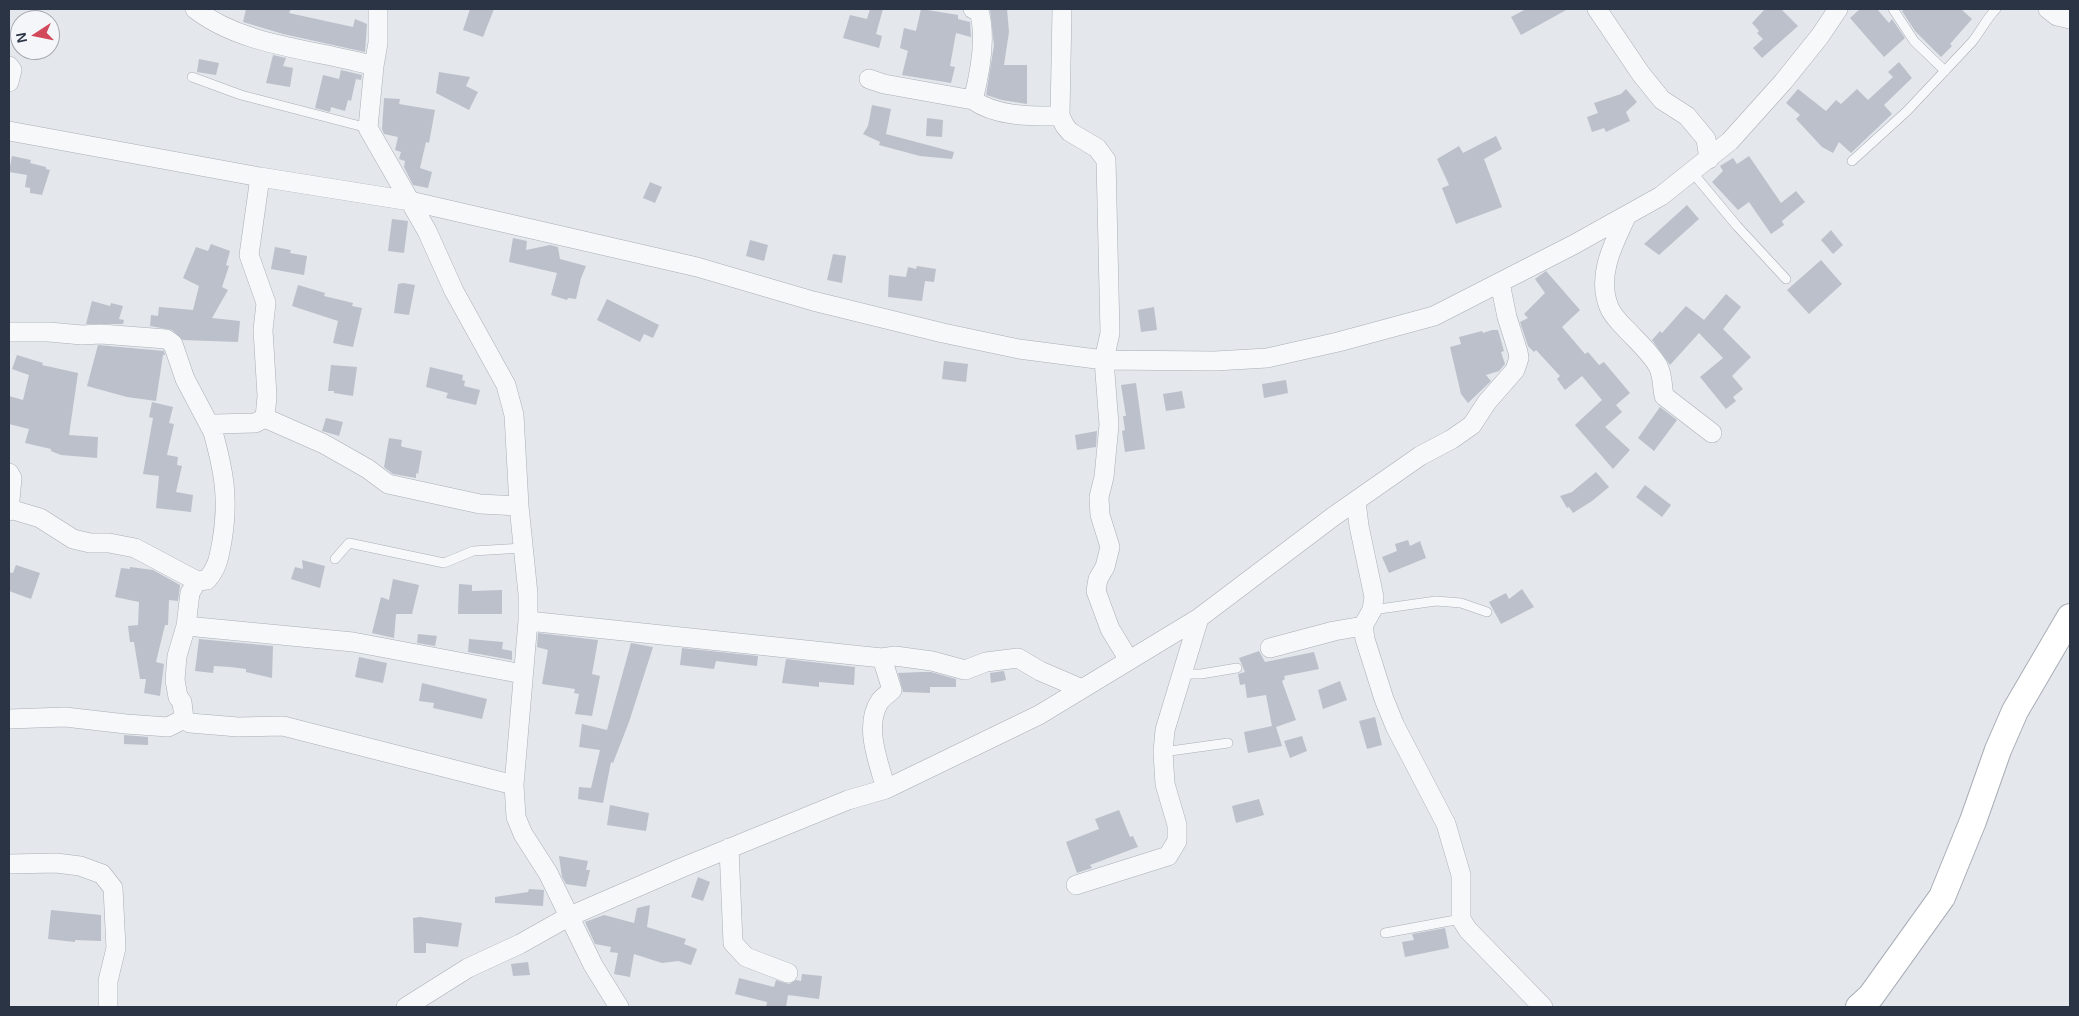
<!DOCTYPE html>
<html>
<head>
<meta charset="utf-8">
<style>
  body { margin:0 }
  #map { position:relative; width:2079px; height:1016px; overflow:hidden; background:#e4e7ec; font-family:Arial,sans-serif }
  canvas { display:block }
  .frame { position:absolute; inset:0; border:10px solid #2b3445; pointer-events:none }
  .north { position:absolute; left:10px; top:10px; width:50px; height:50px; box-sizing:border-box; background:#f4f6f9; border:1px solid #a4a8b1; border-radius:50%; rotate:259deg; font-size:14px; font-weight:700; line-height:20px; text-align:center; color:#2b3445 }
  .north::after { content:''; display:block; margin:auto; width:18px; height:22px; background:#d1495b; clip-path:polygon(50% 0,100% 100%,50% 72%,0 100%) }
</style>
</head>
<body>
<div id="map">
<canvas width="2079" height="1016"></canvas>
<div class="frame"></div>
<div class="north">N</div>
</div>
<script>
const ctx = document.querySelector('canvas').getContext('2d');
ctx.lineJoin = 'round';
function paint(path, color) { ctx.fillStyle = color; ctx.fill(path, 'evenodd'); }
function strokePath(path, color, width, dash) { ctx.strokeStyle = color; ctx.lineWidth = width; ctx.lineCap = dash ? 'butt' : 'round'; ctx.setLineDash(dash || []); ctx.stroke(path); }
paint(new Path2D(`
  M246 9H291L289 13 353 27 355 19 367 24 365 52 283 34 243 22Z
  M470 9H494L483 37 463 30Z
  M870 9H883L876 34 882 36 879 48 843 38 850 15 867 19Z
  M921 9 958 15V19L970 22 971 37 956 33 950 66 955 67 951 83 902 75 908 51 900 48 904 28 916 31Z
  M990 9H1007L1009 32 1004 65H1027V104L1002 100 986 95 994 45Z
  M1526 9H1568L1521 35 1511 17Z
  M1765 9H1781L1798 26 1762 58 1753 48 1763 39 1757 33 1759 31 1752 23Z
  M1860 9H1877L1889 23 1892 19 1905 38 1884 57 1850 18Z
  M1904 9H1961L1972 19 1950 44 1952 46 1941 57 1915 31 1902 11Z
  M273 55 286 58 283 66 293 68 290 87 266 83Z
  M199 59 219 63 216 75 197 72Z
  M1899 62 1912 78 1884 105 1892 114 1851 153 1839 142 1833 153 1822 147 1796 119 1800 115 1786 103 1798 89 1826 111 1836 100 1841 104 1857 89 1868 100 1893 77 1888 72Z
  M341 70 362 75 361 80 356 79 351 101 348 100 345 111 331 107 330 112 315 108 323 75 339 79Z
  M439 72 470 77 466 86 478 92 469 110 436 93Z
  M1626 89 1637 102 1626 112 1630 121 1606 132 1604 128 1592 132 1587 117 1598 113 1594 103 1621 94Z
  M384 98 400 99 399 104 435 110 429 143 426 142 420 168 432 172 428 188 413 185 404 167 405 161 399 159 401 152 395 150 398 137 384 134 382 129Z
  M872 105 891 109 886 134 954 152 952 159 920 156 879 145 880 142 863 134 868 126Z
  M927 118 943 120 942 137 926 136Z
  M1496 136 1502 149 1484 159 1502 207 1456 224 1442 188 1449 185 1437 159 1459 146 1463 153Z
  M12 156 31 160 30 163 46 167V169L50 170 42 195 30 193V188L25 187 27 175 9 172Z
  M1749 156 1781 203 1796 191 1805 202 1782 221 1784 225 1771 234 1749 202 1738 210 1712 182 1723 171 1720 166 1733 158 1737 164Z
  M650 182 662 187 655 203 643 198Z
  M1687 205 1699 219 1659 255 1644 244Z
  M392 219 408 221 404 253 388 251Z
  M1831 230 1843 245 1833 254 1821 240Z
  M513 238 527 241 526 250 550 245 558 247 560 259 586 266 581 278 576 299 568 298 567 300 551 295 557 273 509 262Z
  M750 240 768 245 764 261 746 256Z
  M211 244 230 251 226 265 229 266 222 287 228 290 212 318 240 321 238 342 183 340 172 330 150 326 151 315 158 316 159 307 193 310 199 286 183 278 196 247 208 251Z
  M275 247 291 250 290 253 307 256 304 275 271 269Z
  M833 254 846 256 842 283 827 280Z
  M1821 260 1842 284 1809 314 1787 290Z
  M917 266 936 269 934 282 925 281 922 301 888 297 889 275 906 277 908 267 916 269Z
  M1546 271 1580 310 1562 327 1585 354 1588 352 1599 365 1604 362 1630 393 1616 405 1622 412 1605 427 1630 450 1613 469 1575 425 1602 400 1582 376 1565 390 1557 379 1560 376 1536 350 1534 352 1528 346 1520 322 1528 318 1524 314 1545 293 1535 279Z
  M403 283 415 285 409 315 394 313 398 284Z
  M298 285 325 293 324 296 353 303 352 306 362 308 353 347 333 343 338 321 292 306Z
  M1726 294 1741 307 1723 329 1751 357 1732 376 1743 389 1733 397 1736 401 1726 409 1700 377 1723 358 1699 333 1670 365 1652 340 1660 331 1662 333 1686 306 1704 320Z
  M607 299 659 325 653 338 644 334 640 342 597 320Z
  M92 301 110 306 111 303 123 306 119 319 124 320 123 324H86Z
  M1154 307 1157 330 1141 332 1138 310Z
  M1492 330H1498L1504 351 1501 352 1505 364 1499 371 1486 375 1491 381 1468 403 1461 394 1450 347 1461 344 1459 337 1482 331 1483 333Z
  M98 345 164 351 165 355H163L156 401 127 397 87 386Z
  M17 355 43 363 42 365 78 373 69 435 98 437 97 458 61 455 51 451V449L25 443 29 429 9 424V396L23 400 29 375 12 369Z
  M944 361 968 364 966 382 942 379Z
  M331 365 357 367 353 396 334 393V391H328Z
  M430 367 463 375 462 380 465 381 464 386 480 390 476 405 446 398 448 393 426 387Z
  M1286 380 1288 393 1264 398 1262 384Z
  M1136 383 1145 449 1125 452 1122 431 1125 430 1123 416H1126L1121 385Z
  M1182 391 1185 408 1166 411 1163 394Z
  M152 402 173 407 169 423 174 424 167 455 178 457 177 465 182 466 176 492 193 495 191 512 156 508 159 476 143 474 153 418 149 417Z
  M1660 407 1677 420 1654 451 1638 438Z
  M326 418 343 422 339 436 322 431Z
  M1097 431 1096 447 1077 450 1075 435Z
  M389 438 402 440 401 446 403 447 422 451 418 474 416 473V478L393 474 384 467Z
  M1596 472 1609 487 1592 501 1573 513 1569 507 1567 508 1560 496 1572 492Z
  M1645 485 1671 505 1662 517 1636 497Z
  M1408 540 1410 546 1420 541 1426 558 1389 573 1382 557 1397 551 1395 544Z
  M302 560 325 566 320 588 291 579 295 567 303 569Z
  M16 565 40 573 31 599 9 591V572L13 573Z
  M130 567 153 570 180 585 178 601 169 600 168 625H165L156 662 164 664 160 696 144 693 146 679H140L134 642H130L128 626 138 625 139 602 115 597 121 568 130 569Z
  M393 579 419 585 412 614H396L394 638 372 633 381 597 389 600Z
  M459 584 472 585V591L502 590V614H458Z
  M1522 589 1534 607 1501 624 1489 602 1506 593 1509 599Z
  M538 633 598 640 592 674 600 676 592 716 575 714 579 694 574 693 575 689 542 684 548 650 537 647Z
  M418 634 437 636 435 646 417 643Z
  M199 639 273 646 272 678 246 672V669L230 667 214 666 213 673 195 671Z
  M469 639 503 642 502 649 512 651V660L468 652Z
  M631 643 653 647 629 722 613 763 611 762 603 803 578 799 579 787 591 788 600 750 579 747 582 724 607 730Z
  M682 648 758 656 757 666 716 661 714 669 680 665Z
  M1259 651 1265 662 1314 652 1319 669 1284 676 1285 679 1282 681 1296 720 1276 727 1282 746 1248 753 1244 732 1272 726 1266 695 1247 698 1245 684 1240 685 1238 674 1245 672 1239 658Z
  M359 657 387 663 383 683 355 677Z
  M786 659 855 667 854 685 819 682V687L782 683Z
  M1004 671 1006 680 991 683 990 673Z
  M921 672H931L956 679V687H930V693L903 692 898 673Z
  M1340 681 1347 700 1323 709 1318 690Z
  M422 683 487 699 482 719 433 708 434 703 419 701Z
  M1375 717 1382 745 1367 749 1359 721Z
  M124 735 148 737V745L124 744Z
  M1302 736 1307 751 1290 758 1284 741Z
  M1259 799 1264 815 1236 823 1232 806Z
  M610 805 649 813 646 831 607 825Z
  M1119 810 1130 837 1133 836 1138 847 1090 865 1092 868 1077 873 1066 842 1099 829 1095 819Z
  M559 856 588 861 586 870H590L586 887 566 884 562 877Z
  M698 877 710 882 703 901 691 897Z
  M529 889 544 890 543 906 495 903V897L528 892Z
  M650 905 647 927 686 939 684 944 697 949 691 965 678 961 662 963 634 954 630 977 614 974 618 953 610 952 611 947 595 944 585 922 604 915 634 923 637 908Z
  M51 910 101 915V941L75 940V942L48 939Z
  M420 917 462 923 458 947 426 943V953H414L413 918Z
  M1445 928 1449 948 1405 957 1402 942 1414 940 1412 934Z
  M528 962 530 975 513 976 511 964Z
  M802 974 822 976 819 999 788 995 786 1007H766L767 1002 735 994 739 978 774 987 776 980 789 984 796 980 801 981Z`), '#bbc0ca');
const lane = new Path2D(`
  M1893 9 1914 41 1945 71
  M192 77 241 95 368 128
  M1852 161 1907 111 1972 42C1981 31 1986 19 1996 9
  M1692 172 1737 226 1786 279
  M335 559 349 543 444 563 473 551 523 548
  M1372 610 1436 601 1461 603 1487 612
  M1182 674H1201L1237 668
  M1163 752 1228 743
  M1385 933 1461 919`);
const street = new Path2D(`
  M195 9C244 47 315 49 374 66
  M378 9V43L374 66 368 128 427 231 454 291 506 385 514 415 519 506 528 594V621L514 785 516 817 523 834 548 873 593 965 619 1007
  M973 9 979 11C987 38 980 73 973 100
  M1062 9 1060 116 1065 126 1070 132 1097 148 1106 160 1110 333 1104 360 1109 425 1104 477 1099 497 1100 515 1110 547 1105 567 1098 579 1096 591 1110 629 1129 660
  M1597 9 1641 74 1662 100 1687 116 1706 139 1709 159
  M2048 9 2057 16 2070 19
  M9 66 12 70 9 82
  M869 79 884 84 973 100C997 117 1032 116 1060 116
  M9 131 260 177 410 201 697 267 813 301 943 333 1019 349 1104 360 1215 361 1267 358 1338 342 1434 316 1573 245 1661 196 1730 141 1783 82 1820 36 1838 9
  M1627 215C1614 243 1596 275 1609 307 1612 315 1619 322 1625 328 1636 340 1650 352 1658 366 1663 376 1662 386 1664 396L1712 433
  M9 332H49L82 335 101 334 166 339 173 344 185 379 213 432
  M265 418 324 444 368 469 388 484 480 504 519 506
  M9 473 12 478 9 511
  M1356 501 1359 526 1374 597 1372 610 1363 626 1365 639 1384 699 1395 726 1446 824 1461 875V919L1468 930 1543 1007
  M10 509 40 518 73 539 90 543H109L135 548 197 581
  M528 621 882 658 895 656 932 661 965 670 986 662 1018 658 1040 671 1082 689
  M186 626 353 642 523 674
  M1270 648 1334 631 1363 626
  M882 658 892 690C888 694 883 697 880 701 863 726 879 763 886 789
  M9 719 65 717 126 724 168 727 184 719 190 723 238 727 283 726 514 785
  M184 719 182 702 178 697 175 680 177 656 186 626 190 593 197 581 207 580C218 567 219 557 222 541 229 499 224 472 213 432L216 424 255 423 265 418 267 396 263 330 266 303 249 255 260 177
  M729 848 733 943 746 957 788 973
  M9 864 56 863 80 866 102 874 113 888 116 948 108 981V1007
  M1076 885 1168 856 1177 841V825L1165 784 1163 752 1165 730 1199 618
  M406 1007 468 968 520 944 568 917 681 868 848 800 886 789 1039 715 1199 618 1334 516 1420 456 1452 439 1472 425 1487 402 1515 370 1519 358 1518 352 1507 317 1500 283`);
const secondary = new Path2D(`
  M1859 1007 1871 996 1942 897 1973 821 1998 750 2015 711 2070 617`);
strokePath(lane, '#a9aeb7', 10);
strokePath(street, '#a9aeb7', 20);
strokePath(secondary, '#a9aeb7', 28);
strokePath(lane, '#f7f8fa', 9);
strokePath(street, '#f7f8fa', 19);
strokePath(secondary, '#fff', 26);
</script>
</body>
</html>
